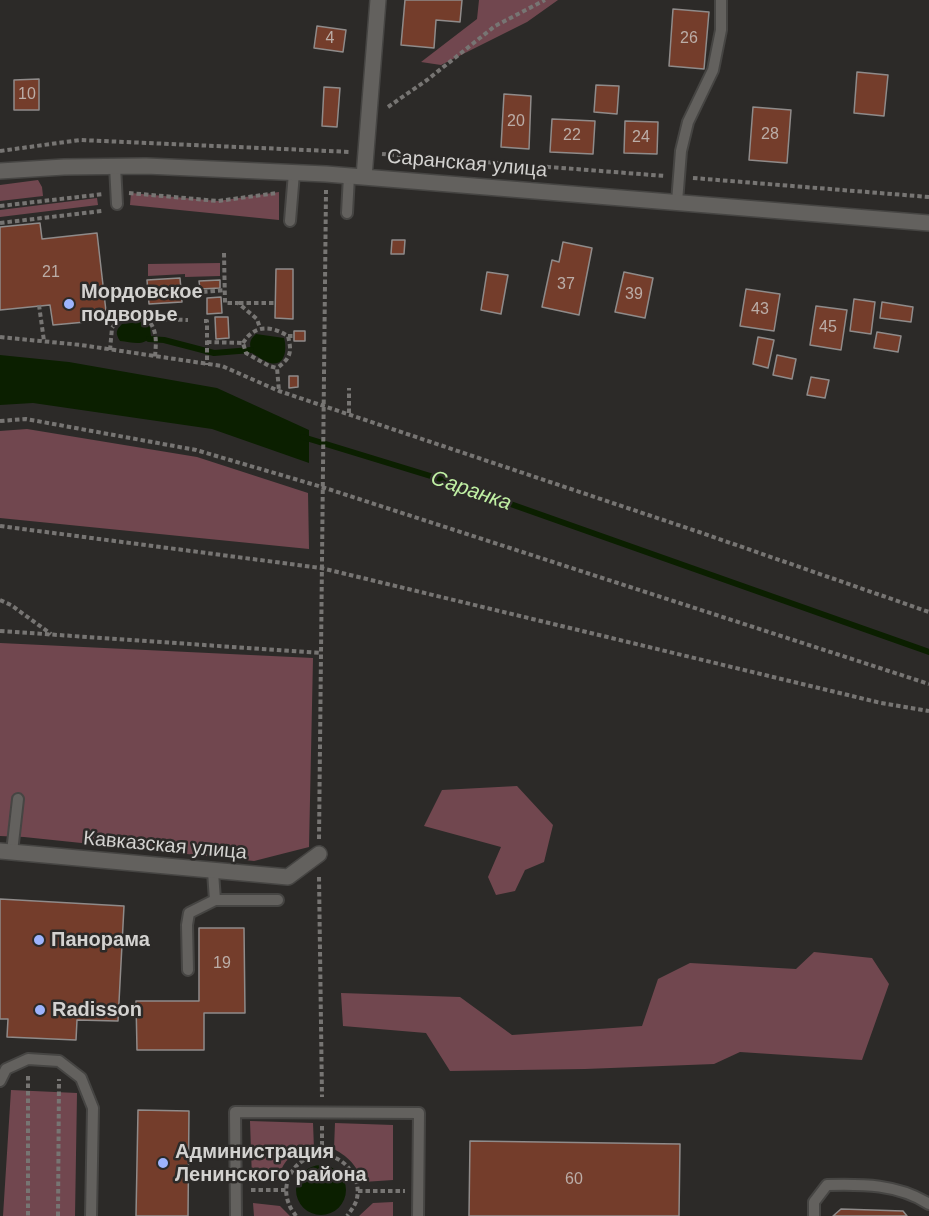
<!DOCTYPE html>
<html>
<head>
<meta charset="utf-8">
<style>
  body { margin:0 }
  canvas { display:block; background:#2c2a28 }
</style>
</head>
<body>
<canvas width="929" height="1216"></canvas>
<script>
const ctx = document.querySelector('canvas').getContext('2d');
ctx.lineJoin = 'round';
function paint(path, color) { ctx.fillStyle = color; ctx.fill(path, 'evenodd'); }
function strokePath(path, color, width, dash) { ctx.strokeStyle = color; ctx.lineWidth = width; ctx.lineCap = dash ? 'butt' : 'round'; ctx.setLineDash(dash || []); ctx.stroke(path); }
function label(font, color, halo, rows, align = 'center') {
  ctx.font = font + ' Arial,sans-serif'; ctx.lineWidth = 5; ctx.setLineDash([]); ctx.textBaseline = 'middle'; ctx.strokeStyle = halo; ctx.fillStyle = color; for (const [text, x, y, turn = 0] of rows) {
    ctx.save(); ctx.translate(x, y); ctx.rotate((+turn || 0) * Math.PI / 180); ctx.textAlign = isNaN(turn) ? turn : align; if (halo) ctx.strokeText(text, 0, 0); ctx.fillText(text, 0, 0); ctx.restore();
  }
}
paint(new Path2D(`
  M479 0H558L527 22 441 65 421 62 477 19Z
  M38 180 42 187 43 196 0 201V185Z
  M279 192V220L130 205 131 193 218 201Z
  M97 198 98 205 0 217V210Z
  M220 263V276L185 277V274L148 276V264Z
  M27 429 197 457 308 493 309 549 0 518V431Z
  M0 643 313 658 309 847 254 861 24 837 0 836Z
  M517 786 553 825 544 862 525 870 515 891 496 895 488 877 501 847 424 826 442 790Z
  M814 952 872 958 889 984 862 1060 740 1052 714 1064 585 1069 450 1071 426 1033 343 1026 341 993 460 997 512 1035 642 1026 658 979 690 963 796 969Z
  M11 1090 77 1093 75 1216H3Z
  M250 1121 313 1123 314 1149C291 1156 285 1155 278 1180L252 1179Z
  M335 1123 393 1125V1180L363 1182C356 1165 350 1158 334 1149Z
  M393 1202V1216H359L373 1203Z
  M253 1203 280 1206 290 1216H254Z`), '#71474f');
paint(new Path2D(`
  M141 322 150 327 151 336C144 347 132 342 120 341 115 333 116 330 122 324Z
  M256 334 284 338C287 348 286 367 270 363 264 361 257 356 252 353 249 344 249 340 256 334Z
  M0 355 69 362 217 388 309 430V463L212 429 33 403 0 405Z
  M296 1190a25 25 0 1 1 50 0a25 25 0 1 1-50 0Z`), '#0b1f00');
strokePath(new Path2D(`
  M149 339 164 340 214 353 251 350
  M303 437 437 478 929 652`), '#0b1f00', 6);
const building = new Path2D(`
  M405 0H462L460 22 436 20 434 48 401 45Z
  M673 9 709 12 704 69 669 66Z
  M317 26 346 30 343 52 314 48Z
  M857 72 888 75 884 116 854 113Z
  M39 79V110H14V80Z
  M596 85 619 86 617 114 594 112Z
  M324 87 340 88 337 127 322 126Z
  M504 94 531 96 529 149 501 147Z
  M753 107 791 110 787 163 749 160Z
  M552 119 595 121 593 154 550 152Z
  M625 121 658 122 657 154 624 153Z
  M40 223 42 239 97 233 107 320 53 325 50 305 0 310V227Z
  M392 240H405L404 254H391Z
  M563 242 592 248 579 315 542 307 552 260 559 262Z
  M276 269H293V319L275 318Z
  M487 272 508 275 501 314 481 310Z
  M624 272 653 278 645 318 615 312Z
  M180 278 182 302 149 304 147 280Z
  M220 280V288L200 289 199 281Z
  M746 289 780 294 774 331 740 326Z
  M221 297 222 313 207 314V298Z
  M854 299 875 302 871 334 850 331Z
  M882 302 913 307 911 322 880 318Z
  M816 306 847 310 841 350 810 345Z
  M215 317H228L229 338 216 339Z
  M294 331H305V341H294Z
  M877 332 901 336 898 352 874 348Z
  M758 337 774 340 768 368 753 364Z
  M777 355 796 359 792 379 773 375Z
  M289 376H298V387L289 388Z
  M811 377 829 380 825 398 807 395Z
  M0 899 124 906 118 1021 77 1020 76 1040 7 1037 8 1019H0Z
  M199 928H244L245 1013H204V1050H137L136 1001H199Z
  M138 1110 189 1111 188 1216H136Z
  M470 1141 680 1144 679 1216H469Z
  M841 1209 903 1211 907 1216H833Z`);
paint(building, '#743d2b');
strokePath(building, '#8f8b8a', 1.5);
const lane = new Path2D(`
  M115 166 117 204
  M677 202 681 151 688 122 713 70 721 30V0
  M347 213 349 176
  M290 221 294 173
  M12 852 18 799
  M215 900H278
  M188 970 187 925 189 913 215 900 213 872
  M0 1081 6 1069 28 1059 59 1061 81 1078 93 1108 91 1216
  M236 1216 235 1112 419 1113 418 1216
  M814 1216V1202L827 1185C862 1184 898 1184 929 1204`);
const street = new Path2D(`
  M0 171 64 167 146 166 326 174 929 223
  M364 177 378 0
  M0 851 288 877 319 854`);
strokePath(lane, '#464543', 14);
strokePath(street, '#464543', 18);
strokePath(new Path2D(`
  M388 107 427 80 495 26 545 0
  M0 151 80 140 351 152
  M382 154 665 176
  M693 178 929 197
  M129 193 218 201 277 193
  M0 206 104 194
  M0 223 102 211
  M224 253 225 303H238L257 319 260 328
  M203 292 225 290
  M239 303H275
  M39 305 44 341
  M148 319 188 320
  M204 321H207V365
  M288 336H294
  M0 337 81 345 222 366 279 391 699 532 929 612
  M207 342 243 343 246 353 269 366 277 368 279 391
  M243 343C254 325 270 325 288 336 292 352 291 358 277 368
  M110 350 112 328 119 318 147 319C158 330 156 343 155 357
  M349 413V388
  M0 421 26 419 196 450 322 487 929 684
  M0 526 321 568 881 703 929 711
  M0 600 11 605 51 634
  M0 631 321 653
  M319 839 326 190
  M319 877 322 1097
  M28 1076V1216
  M322 1126V1155
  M251 1190H286
  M358 1191H405
  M58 1216 59 1079
  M296 1216C294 1213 290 1208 289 1204 279 1181 297 1155 322 1155 346 1155 365 1182 355 1204 353 1208 350 1212 347 1216`), '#777573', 4, [4.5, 3]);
strokePath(lane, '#63615e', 10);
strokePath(street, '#63615e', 15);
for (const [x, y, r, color] of [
  [69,304,6,"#9db4fd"],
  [39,940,6,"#9db4fd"],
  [40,1010,6,"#9db4fd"],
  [163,1163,6,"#9db4fd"]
]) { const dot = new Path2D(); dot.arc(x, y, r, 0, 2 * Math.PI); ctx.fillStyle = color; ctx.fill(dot); strokePath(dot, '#2c2a28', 2); }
label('16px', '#bbada7', null, [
  ["4",330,39],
  ["26",689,39],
  ["10",27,95],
  ["20",516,122],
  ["28",770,135],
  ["22",572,136],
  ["24",641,138],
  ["21",51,273],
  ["37",566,285],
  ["39",634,295],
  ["43",760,310],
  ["45",828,328],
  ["19",222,964],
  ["60",574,1180]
]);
label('20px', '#d3d2d0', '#2c2a28', [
  ["Саранская улица",467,164,5],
  ["Кавказская улица",165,846,5]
]);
label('bold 20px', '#d3d2d0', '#2c2a28', [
  ["Мордовское",81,292],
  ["подворье",81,315],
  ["Панорама",51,940],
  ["Radisson",52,1010],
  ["Администрация",175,1152],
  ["Ленинского района",175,1175]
], 'left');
label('italic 21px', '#c0f0a4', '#2c2a28', [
  ["Саранка",471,491,19]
]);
</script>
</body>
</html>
